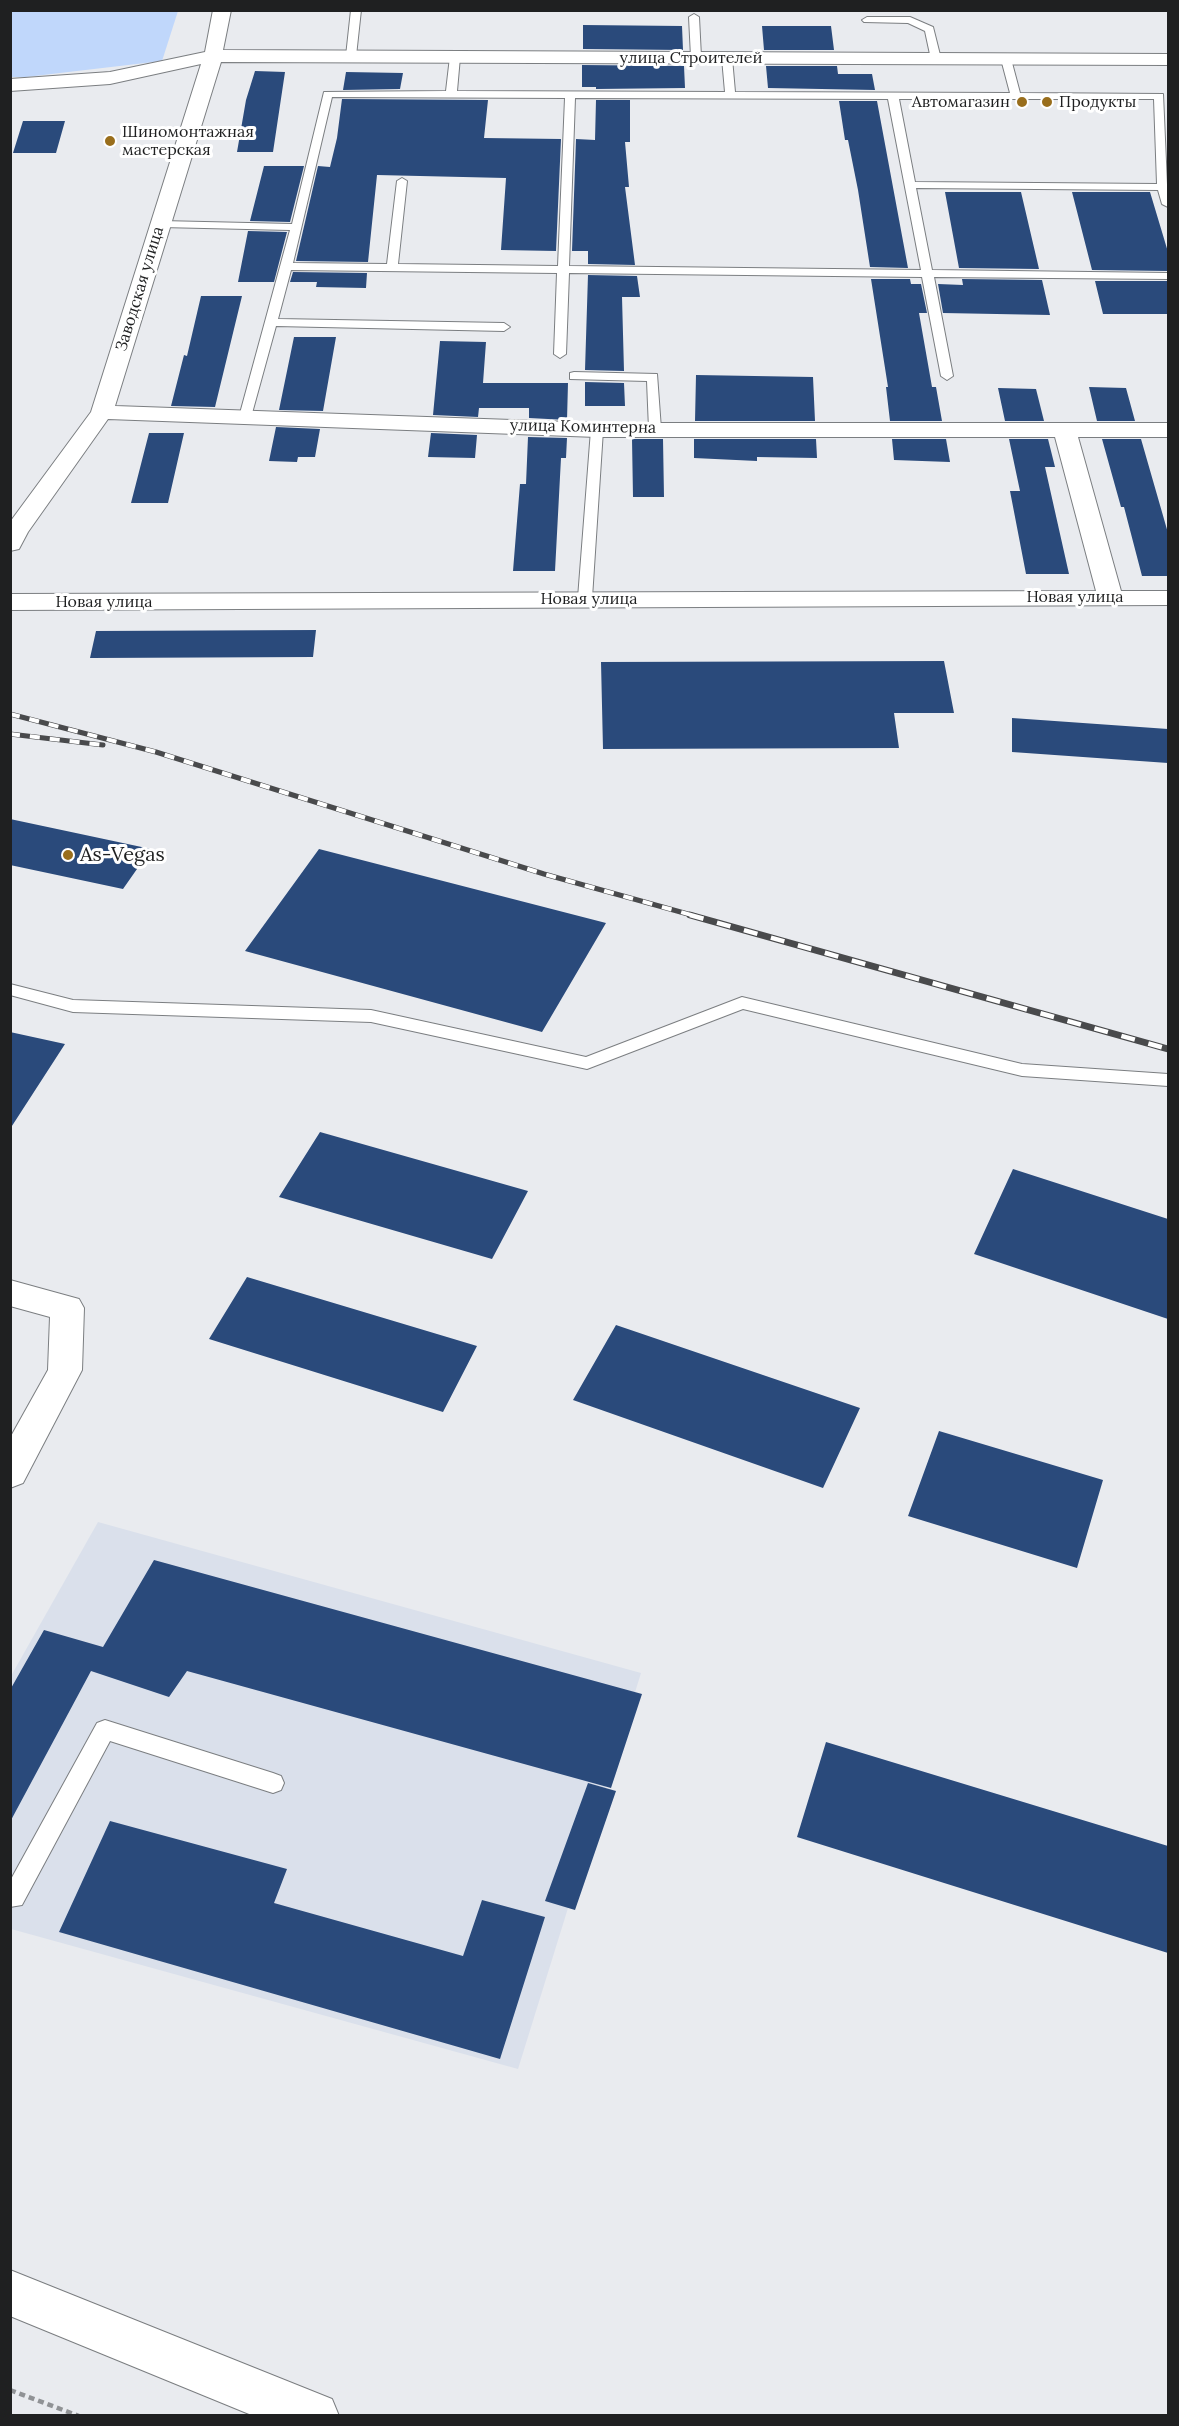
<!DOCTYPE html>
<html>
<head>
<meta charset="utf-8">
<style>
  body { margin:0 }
  #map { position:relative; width:1179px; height:2426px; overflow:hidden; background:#e9ebef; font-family:Lora,serif }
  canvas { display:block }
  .frame { position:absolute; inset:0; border:12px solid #1f2021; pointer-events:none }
</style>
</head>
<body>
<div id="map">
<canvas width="1179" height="2426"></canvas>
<div class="frame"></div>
</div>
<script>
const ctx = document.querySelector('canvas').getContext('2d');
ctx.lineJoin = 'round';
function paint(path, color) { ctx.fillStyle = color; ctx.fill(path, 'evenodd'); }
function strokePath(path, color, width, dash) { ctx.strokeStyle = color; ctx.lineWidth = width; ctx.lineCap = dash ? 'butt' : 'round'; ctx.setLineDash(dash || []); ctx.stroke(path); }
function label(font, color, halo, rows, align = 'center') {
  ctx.font = font + ' Lora,serif'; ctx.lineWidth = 6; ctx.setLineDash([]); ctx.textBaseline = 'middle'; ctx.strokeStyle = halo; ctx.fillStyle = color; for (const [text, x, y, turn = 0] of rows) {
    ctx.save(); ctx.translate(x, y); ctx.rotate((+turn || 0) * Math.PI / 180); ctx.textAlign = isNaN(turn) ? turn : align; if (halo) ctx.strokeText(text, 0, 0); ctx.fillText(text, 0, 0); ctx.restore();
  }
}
paint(new Path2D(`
  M98 1522 641 1673 518 2069 11 1929V1676Z`), '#dae0eb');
paint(new Path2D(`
  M11 11H178L162 61 26 77H11Z`), '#c0d7fb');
paint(new Path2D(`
  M583 25 682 26 683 50 583 49Z
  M762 26H831L834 50H764Z
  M582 65 684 66 685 88 596 89V87H582Z
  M766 66H837L838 74H872L875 90 768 88Z
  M255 71 285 72 273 152H237L246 100Z
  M346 72 403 73 400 89 343 90Z
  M342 99 488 100 484 138 561 139 556 251 501 250 506 178 377 175 368 262 296 261 318 166 330 167 337 138Z
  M596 100H630V142H625L629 187H625L635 265 588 264V251H572L576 139 595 140Z
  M839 101H877L908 268 870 267 858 190 848 140H845Z
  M23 121H65L56 153H13Z
  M264 166H304L290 222 250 221Z
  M945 192H1021L1039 269 959 268Z
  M1072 192H1150L1168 252V271L1092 270Z
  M248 231 287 232 274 282H238Z
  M293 272 367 273 366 288 316 287 317 282H290Z
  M588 275 637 276 640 297H622L624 371 585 370Z
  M871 279H910L911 284H921L927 313H919L932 387H936L942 421H890L886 387H888Z
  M962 279 1042 280 1050 315 943 313 938 284 963 285Z
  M1095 281H1168V314H1103Z
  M201 296H242L215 407 171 406 184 355 187 356Z
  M294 337H336L323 411 279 410Z
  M440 341 486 342 483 383H568L567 420 529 418V408H479L478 417 433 415Z
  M696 375 813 377 815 421H695Z
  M585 382 624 383 625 406H585Z
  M1089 387 1126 388 1135 421H1097Z
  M998 388 1036 389 1044 421H1005Z
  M276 427 320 429 315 457H298L297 462 269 461Z
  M149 433H184L168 503H131Z
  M431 433 477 435 475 458 428 457Z
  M528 437 567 438 566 458H561L555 571H513L520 484H526Z
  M632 439H663L664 497H633Z
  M694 439H816L817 458 757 457V461L694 458Z
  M892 439H946L950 462 894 460Z
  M1009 439H1048L1055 467H1045L1069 574H1026L1010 491H1020Z
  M1102 439H1141L1168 533V576H1142L1124 507H1121Z
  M316 630 313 657 90 658 96 631Z
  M944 661 954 713H894L899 748 603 749 601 662Z
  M1012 718 1168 729V763L1012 752Z
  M10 819 151 849 123 889 10 865Z
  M319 849 606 923 542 1032 245 951Z
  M10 1032 65 1044 10 1129Z
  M320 1132 528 1191 492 1259 279 1197Z
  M1013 1169 1168 1219V1319L974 1254Z
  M247 1277 477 1346 443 1412 209 1339Z
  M616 1325 860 1408 823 1488 573 1400Z
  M939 1431 1103 1480 1077 1568 908 1516Z
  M154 1560 642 1694 611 1788 187 1671 169 1697 91 1671 10 1822V1690L44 1630 103 1647Z
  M826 1742 1168 1846V1953L797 1837Z
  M588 1783 616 1791 575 1910 545 1901Z
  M110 1821 287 1869 274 1903 463 1956 482 1900 545 1917 500 2059 59 1932Z`), '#2a4a7b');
const service = new Path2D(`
  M351 10H361L356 56 351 59 346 56Z
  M694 14 699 17 701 57 696 60 691 57 689 17Z
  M867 17H910L933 27 941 59 936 62 931 59 925 31 908 23 864 22 862 20Z
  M455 54 460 57 457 91 725 92 722 58 727 55 732 58 735 92 1010 93 1001 59 1006 56 1011 59 1020 93 1163 94 1168 207 1162 204 1158 190 916 188 932 270 1168 273V279L934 277 953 376 947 380 941 376 922 277 569 273 566 354 560 358 554 354 557 273 291 270 278 319 504 323 510 327 504 331 276 326 251 417 249 420H241L239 417 290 230 161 227 155 224 161 221 292 224 324 92 446 91 450 57ZM332 97 565 98 558 266 398 264 407 181 402 178 397 181 387 264 293 263ZM575 98 888 99 921 270 569 266ZM899 99H1154L1157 184 915 182Z
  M574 372 657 374 661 429 655 433 649 429 647 381 570 379V373Z
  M597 426 603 430 592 598 585 602 578 598 591 430Z
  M10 984 73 1000 371 1010 586 1057 742 997 1022 1064 1168 1074V1086L1022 1076 743 1009 587 1069 371 1022 73 1012 10 995Z
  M105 1720 273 1773 281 1776 284 1783 281 1790 273 1793 110 1741 22 1905 10 1907V1881L97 1723Z`);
const minor = new Path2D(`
  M213 10H231L223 50 1168 54V65L221 62 115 406 597 423H1168V437H1078L1121 591H1168V605L10 610V594L1096 591 1055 437H597L108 419 28 532 19 549 10 551V522L91 412 201 64 110 84 10 91V79L110 72 205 52Z
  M10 1280 79 1299 84 1308 82 1370 23 1483 10 1488V1438L48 1370 50 1317 10 1306Z
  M10 2270 332 2399 339 2416H254L10 2316Z`);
strokePath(service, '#7b7e81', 2);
strokePath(minor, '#7b7e81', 2);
strokePath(new Path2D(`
  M10 2390 79 2416`), '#909295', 4.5, [6, 4]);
paint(service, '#fff');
paint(minor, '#fff');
const railFar1 = new Path2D(`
  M10 714 156 752 544 874 695 916
  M10 734 103 745`);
const rail = new Path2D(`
  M690 915 1168 1049`);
strokePath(railFar1, '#494a4c', 5);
strokePath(rail, '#494a4c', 7);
strokePath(railFar1, '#fff', 4, [10]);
strokePath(rail, '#fff', 4.5, [14]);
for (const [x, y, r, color] of [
  [1022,102,6,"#996e1c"],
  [1047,102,6,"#996e1c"],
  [110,141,6,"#996e1c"],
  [68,855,6,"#996e1c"]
]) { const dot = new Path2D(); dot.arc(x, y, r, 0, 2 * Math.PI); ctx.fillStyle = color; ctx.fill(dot); strokePath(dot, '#fff', 2); }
label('16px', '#1f2021', '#fff', [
  ["улица Строителей",691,58],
  ["Заводская улица",140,289,-73],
  ["улица Коминтерна",583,427,1],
  ["Новая улица",1075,597],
  ["Новая улица",589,599],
  ["Новая улица",104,602]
]);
label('16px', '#1f2021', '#fff', [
  ["Автомагазин",1010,102,"right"],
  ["Продукты",1059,102],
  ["Шиномонтажная",122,132],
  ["мастерская",122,150]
], 'left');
label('20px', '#1f2021', '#fff', [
  ["As-Vegas",80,855]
], 'left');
</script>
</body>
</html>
